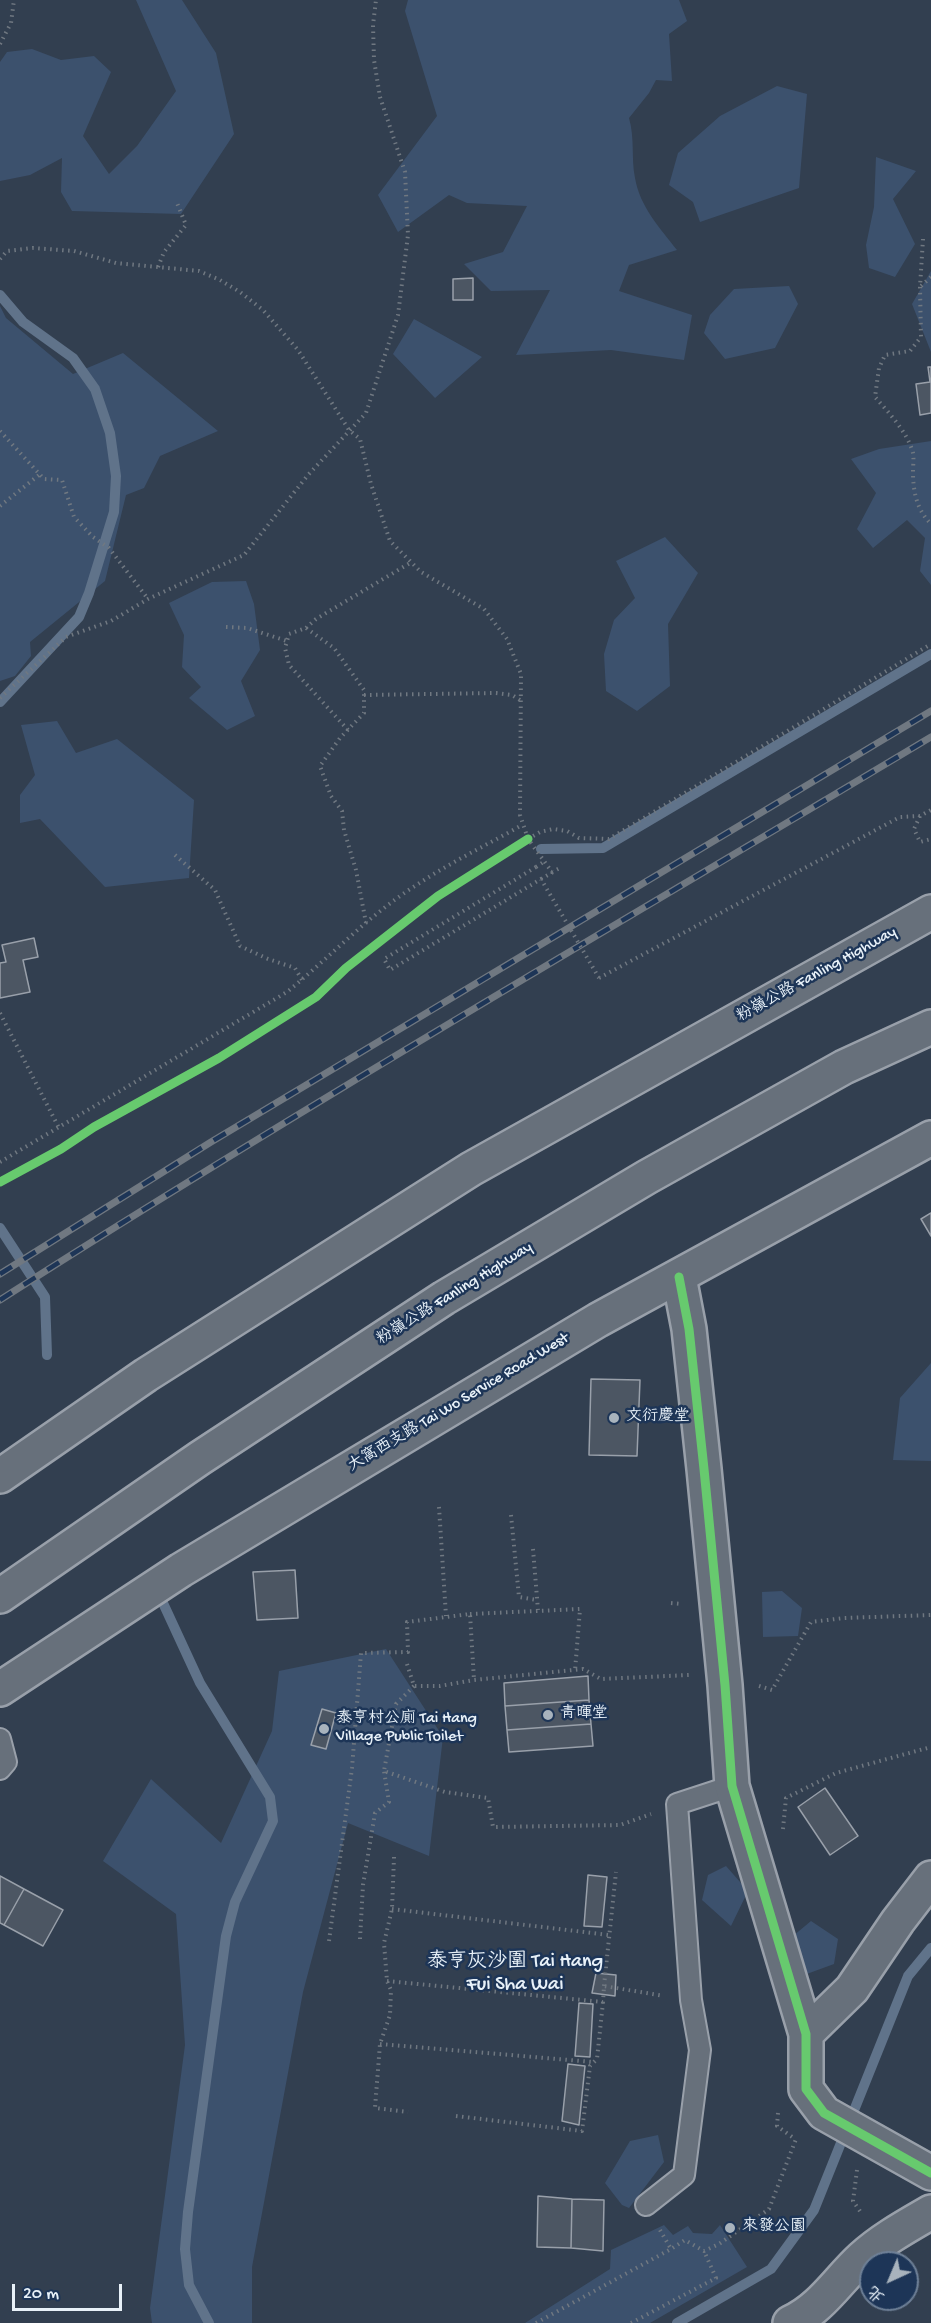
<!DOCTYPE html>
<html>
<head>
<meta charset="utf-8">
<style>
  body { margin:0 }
  #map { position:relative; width:931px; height:2323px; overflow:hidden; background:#323f50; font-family:"Gochi Hand","LXGW WenKai TC",sans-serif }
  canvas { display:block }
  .north { position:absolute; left:859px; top:2251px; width:60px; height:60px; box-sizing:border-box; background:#1d3557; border:2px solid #6e8097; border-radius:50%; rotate:224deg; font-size:16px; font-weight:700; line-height:24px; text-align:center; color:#e8f1f8 }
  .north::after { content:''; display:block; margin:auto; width:21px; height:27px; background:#a8b3bd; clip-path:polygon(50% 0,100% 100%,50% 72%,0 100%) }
  .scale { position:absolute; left:12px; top:2284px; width:110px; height:27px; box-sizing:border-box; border:3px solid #e8f1f8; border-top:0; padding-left:8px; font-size:18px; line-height:21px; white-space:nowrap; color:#e8f1f8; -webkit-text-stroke:4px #1d3557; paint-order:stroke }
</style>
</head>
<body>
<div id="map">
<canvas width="931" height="2323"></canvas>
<div class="north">北</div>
<div class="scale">20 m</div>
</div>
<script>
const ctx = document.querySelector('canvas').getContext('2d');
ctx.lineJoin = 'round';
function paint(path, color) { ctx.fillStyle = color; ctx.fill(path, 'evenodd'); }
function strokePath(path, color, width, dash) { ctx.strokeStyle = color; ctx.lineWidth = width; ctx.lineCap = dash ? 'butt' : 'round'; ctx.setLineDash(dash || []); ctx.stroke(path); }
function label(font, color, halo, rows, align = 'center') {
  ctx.font = font + ' "Gochi Hand","LXGW WenKai TC",sans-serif'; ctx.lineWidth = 5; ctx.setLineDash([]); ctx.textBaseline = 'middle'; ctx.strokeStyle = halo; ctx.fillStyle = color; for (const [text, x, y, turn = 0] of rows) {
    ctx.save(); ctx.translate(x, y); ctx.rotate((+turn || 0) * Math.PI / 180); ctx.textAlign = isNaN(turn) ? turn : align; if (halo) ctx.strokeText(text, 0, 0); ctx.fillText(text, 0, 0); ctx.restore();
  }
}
paint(new Path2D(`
  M136 0H182L216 53 234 134 181 214 72 211 61 192 62 158 30 175 0 181V62L7 52 32 49 61 60 94 56 111 72 83 136 109 174 137 146 176 91Z
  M408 0H679L687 21 669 34 672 81 656 80 649 93 629 118C635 139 631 158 635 178 640 207 660 228 677 250L629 265 619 291 692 315 684 360 611 350 516 355 550 290 491 291 464 264 503 252 527 206 467 203 449 195 398 232 378 195 437 116 405 11Z
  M777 86 807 94 799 188 700 222 693 202 669 185 678 153 720 116Z
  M876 157 916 171 893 199 915 244 895 277 869 268 866 245 874 207Z
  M931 271V352L912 304Z
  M789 286 798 304 775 348 725 359 704 333 710 315 734 289Z
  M0 306 6 318 73 374 123 353 218 431 160 456 144 488 126 495 105 581 30 642 31 656 15 676 0 681Z
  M414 319 482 357 435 398 393 354Z
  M931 441V585L920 571 925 538 907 520 873 548 857 529 876 493 851 459 879 449Z
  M665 537 698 573 668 624 670 686 637 711 606 691 604 654 614 620 635 598 616 561Z
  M246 581 254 604 260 650 241 681 255 716 227 730 189 698 201 687 182 667 184 635 169 603 212 582Z
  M57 721 76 753 117 739 194 800 189 878 105 887 40 819 20 823V795L35 775 21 725Z
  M931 1363V1461L893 1460 900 1398Z
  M782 1591 802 1608 798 1636 763 1637 762 1592Z
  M386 1649 443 1737 429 1856 348 1823 303 1992 252 2267V2323H152L150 2308 185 2045 176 1914 103 1861 151 1779 221 1843 272 1731 279 1671Z
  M726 1866 748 1891 731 1926 702 1900 708 1875Z
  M811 1921 838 1939 834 1964 804 1975 793 1936Z
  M658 2135 664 2162 629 2208 622 2205 605 2183 630 2141Z
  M664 2225 673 2235 688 2226 693 2233 712 2234 720 2225 747 2267 650 2323H525L610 2269 611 2250Z`), '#3c516d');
strokePath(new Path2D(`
  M0 295 23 322 73 358 95 389 110 433 116 476 114 512 89 593 79 617 0 702
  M541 849 603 848 931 654
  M0 1228 45 1297 47 1355
  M157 1590 200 1683 270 1797 273 1821 235 1902 226 1936 188 2212 185 2249 189 2285 209 2323
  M677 2323 771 2269 814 2210 908 1976 931 1948`), '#60738a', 10);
const building = new Path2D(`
  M473 278V300H453V279Z
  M928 367H931V413L920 415 916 384 930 382Z
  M34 938 38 957 23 960 30 992 0 998V963L6 962 2 945Z
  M931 1213V1236L921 1219Z
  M591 1379 640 1380 637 1456 589 1455Z
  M295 1570 298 1618 257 1620 253 1572Z
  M588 1676 589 1700 505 1706 504 1683Z
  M589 1700 591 1724 507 1730 505 1706Z
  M322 1709 336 1713 326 1749 311 1745Z
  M591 1724 593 1746 509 1752 507 1730Z
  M825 1788 858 1836 830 1855 798 1807Z
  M588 1875 607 1877 602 1927 584 1926Z
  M0 1876 24 1889 4 1925 0 1923Z
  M24 1889 63 1910 43 1946 4 1925Z
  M596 1973 616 1975 615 1996 592 1993Z
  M579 2003 593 2004 590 2057 575 2056Z
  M568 2064 585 2066 579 2125 562 2121Z
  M538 2196 572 2199 571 2248 537 2247Z
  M572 2199 604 2200 603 2251 571 2248Z`);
paint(building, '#4c5663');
strokePath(building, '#99a0aa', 1.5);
const service = new Path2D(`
  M0 1739 6 1762 0 1769
  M646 2205 684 2175 700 2050 691 2000 677 1804 732 1786`);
const minor = new Path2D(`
  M679 1277 689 1329 704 1469 725 1685 732 1786 806 2034V2089L824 2113 931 2173
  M806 2034 852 1989 898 1921 931 1878
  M790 2323C822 2308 837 2281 862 2258 883 2239 907 2226 931 2212`);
const secondary = new Path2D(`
  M0 1689 181 1570 598 1320 931 1138`);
const motorway = new Path2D(`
  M0 1476 146 1375 471 1169 931 912
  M0 1596 200 1458 444 1298 647 1177 844 1067 931 1027`);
strokePath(service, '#99a0aa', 24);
strokePath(minor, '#99a0aa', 38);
strokePath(secondary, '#99a0aa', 38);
strokePath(motorway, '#99a0aa', 38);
strokePath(new Path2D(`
  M0 44 11 23 14 0
  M923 239 920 287 921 337 910 351 885 355 879 368 875 397C889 413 908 433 913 453 914 458 913 466 913 472 913 492 917 510 931 524
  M0 259 7 251 33 248 74 251 116 263 199 271 220 280 240 292 263 310 298 350 349 430 360 439 371 484 390 541 421 572 484 609 507 639 521 674 520 815 528 839 552 872 560 868
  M158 267 164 252 186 225 177 203
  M921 286 931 277
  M0 431 44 479 62 480 74 517 93 537 109 548 148 599
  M0 506 39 475
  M226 627 247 628 287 641
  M306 628 316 619 410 563
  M364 695 496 693 512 695 520 700
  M0 698 66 637 111 621 148 599 244 555 308 475 366 413 398 315 408 235 405 172 380 97 374 60 373 25 376 0
  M348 730 289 665 285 648 289 634 306 628 334 648 364 690V713L340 738 320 766 331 796 342 811 344 830 356 870 366 923
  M920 816 914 829 920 842 931 839
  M528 839 540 832 553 829 567 831 579 838 609 839 931 644
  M175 855 215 890 240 946 268 959 295 968 302 980
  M536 867 545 861
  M541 879 553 872
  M599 978 900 817 920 816 931 810
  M0 1013 59 1128
  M0 1162 287 992C331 956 370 914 418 884 451 862 487 845 522 825
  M439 1507 446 1616
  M511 1515 519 1597 537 1600
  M533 1549 538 1610
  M671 1603 682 1604
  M470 1614 580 1609 575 1671
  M407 1664 414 1686H440L474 1680 583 1669 601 1679 689 1675
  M414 1686 396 1704 384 1771 445 1792 488 1798 493 1827 620 1825 651 1814
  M759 1686 772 1690 811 1622 844 1618 931 1615
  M783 1829 786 1798 836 1773 931 1747
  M394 1857 392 1909 384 1943 387 1981 391 1990 390 2015 380 2044 375 2108 408 2112
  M392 1909 609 1935
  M360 1939 363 1885 375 1813 389 1802 384 1771
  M329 1941 352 1768 361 1653 408 1652 407 1622 470 1614 474 1680
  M387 1981 603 2002 604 1986 664 1996
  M604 1986 616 1872
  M380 2044 593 2062
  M778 2113 777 2126 795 2139
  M456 2116 582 2131 590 2066 597 2059 603 2002
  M857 2170 853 2201 862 2214
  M660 2230 671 2249 685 2240 704 2251 719 2244 769 2209 796 2139
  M536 2323 671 2249
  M631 2323 716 2278 704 2251`), '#707881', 4, [1.5, 4.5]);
strokePath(service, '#67707b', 20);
strokePath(minor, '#67707b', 33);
strokePath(secondary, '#67707b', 33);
strokePath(motorway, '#67707b', 33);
const rail = new Path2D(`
  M0 1274 211 1142 931 711
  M0 1300C305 1105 620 923 931 737`);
strokePath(rail, '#707881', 7);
strokePath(rail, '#1d3557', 4.5, [14]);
strokePath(new Path2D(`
  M536 867 384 959 390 970 541 879 599 978`), '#707881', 4, [1.5, 4.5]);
strokePath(new Path2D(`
  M0 1182 61 1149 94 1127 219 1058 316 997 346 968 438 896 528 839
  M679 1277 689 1329 704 1469 725 1685 732 1786 806 2034V2089L824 2113 931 2173`), '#67ca6e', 9);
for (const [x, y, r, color] of [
  [614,1418,6,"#a8b3bd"],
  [548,1715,6,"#a8b3bd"],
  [324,1729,6,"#a8b3bd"],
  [730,2228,6,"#a8b3bd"]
]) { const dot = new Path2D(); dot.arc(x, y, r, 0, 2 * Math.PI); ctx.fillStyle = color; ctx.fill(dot); strokePath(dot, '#1d3557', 2); }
label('16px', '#e8f1f8', '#1d3557', [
  ["粉嶺公路 Fanling Highway",817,975,-29],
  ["粉嶺公路 Fanling Highway",455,1294,-32],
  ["大窩西支路 Tai Wo Service Road West",459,1403,-31]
]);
label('16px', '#e8f1f8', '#1d3557', [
  ["文衍慶堂",626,1418],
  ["青暉堂",560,1715],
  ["泰亨村公廁 Tai Hang",336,1720],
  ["Village Public Toilet",336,1738],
  ["來發公園",742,2228]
], 'left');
label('20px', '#e8f1f8', '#1d3557', [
  ["泰亨灰沙圍 Tai Hang",515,1963],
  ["Fui Sha Wai",515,1986]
]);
</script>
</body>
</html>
